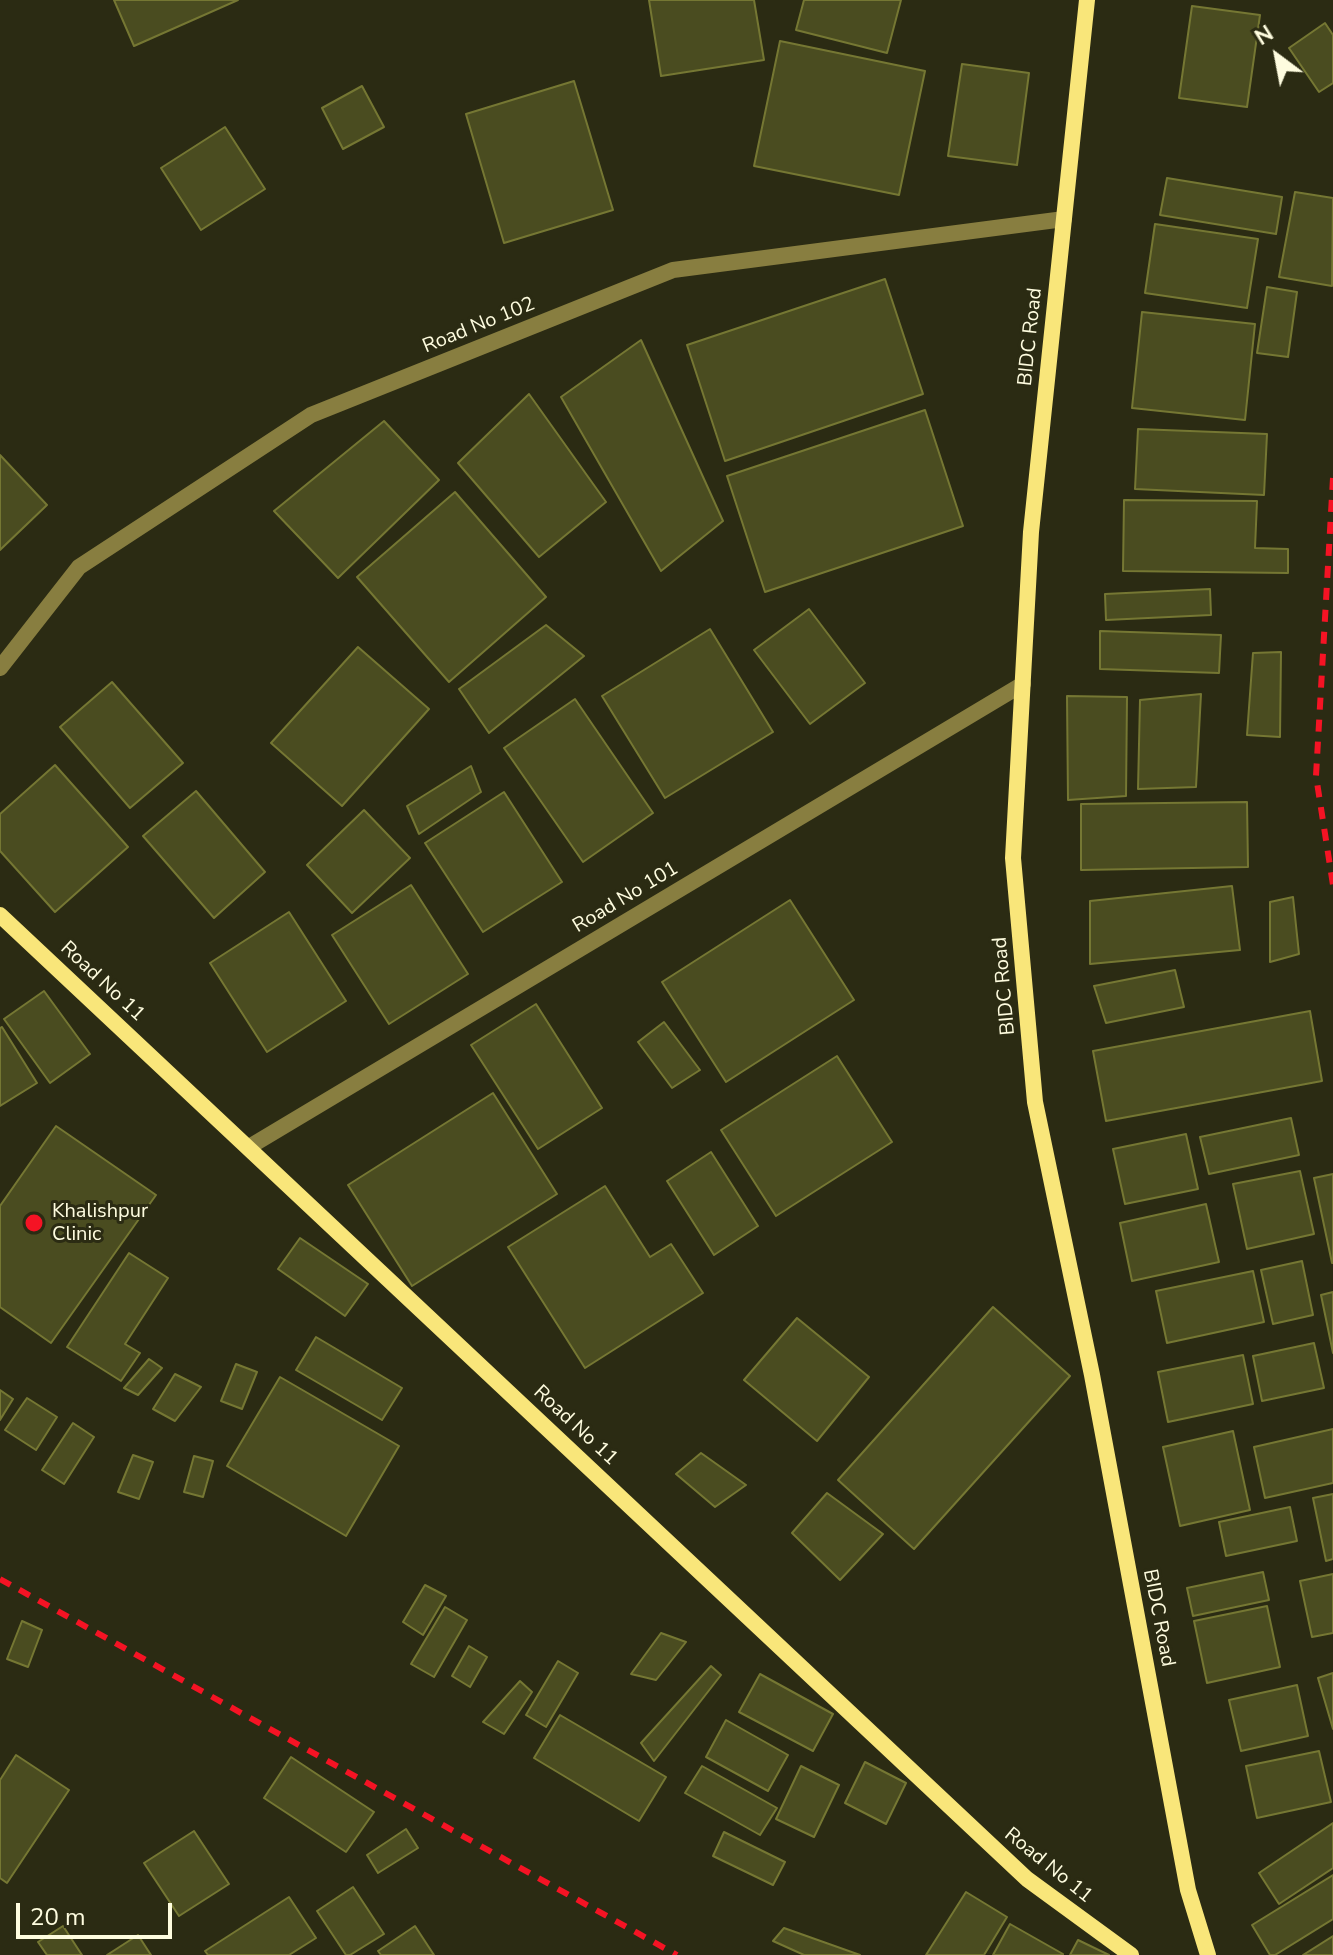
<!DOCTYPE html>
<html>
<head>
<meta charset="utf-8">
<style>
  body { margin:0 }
  #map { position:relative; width:1333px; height:1955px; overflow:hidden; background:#2b2b13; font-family:"Nunito Sans",sans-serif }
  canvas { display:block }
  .north { position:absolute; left:1237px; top:16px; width:80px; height:80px; -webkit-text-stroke:6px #2b2b13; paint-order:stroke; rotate:328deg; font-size:22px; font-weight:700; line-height:32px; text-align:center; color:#fefcdf }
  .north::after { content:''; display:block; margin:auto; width:28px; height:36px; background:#fefcdf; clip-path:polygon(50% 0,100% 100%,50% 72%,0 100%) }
  .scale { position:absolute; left:16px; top:1903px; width:156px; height:36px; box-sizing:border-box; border:4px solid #fefcdf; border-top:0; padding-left:10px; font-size:24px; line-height:28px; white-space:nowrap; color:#fefcdf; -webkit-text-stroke:6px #2b2b13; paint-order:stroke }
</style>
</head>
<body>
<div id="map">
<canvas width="1333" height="1955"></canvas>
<div class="north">N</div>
<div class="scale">20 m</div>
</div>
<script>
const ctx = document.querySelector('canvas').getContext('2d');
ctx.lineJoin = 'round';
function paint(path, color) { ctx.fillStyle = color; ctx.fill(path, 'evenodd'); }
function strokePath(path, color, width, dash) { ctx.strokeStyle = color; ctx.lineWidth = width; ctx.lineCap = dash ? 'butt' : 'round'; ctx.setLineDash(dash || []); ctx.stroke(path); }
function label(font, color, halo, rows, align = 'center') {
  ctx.font = font + ' "Nunito Sans",sans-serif'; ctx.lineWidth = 6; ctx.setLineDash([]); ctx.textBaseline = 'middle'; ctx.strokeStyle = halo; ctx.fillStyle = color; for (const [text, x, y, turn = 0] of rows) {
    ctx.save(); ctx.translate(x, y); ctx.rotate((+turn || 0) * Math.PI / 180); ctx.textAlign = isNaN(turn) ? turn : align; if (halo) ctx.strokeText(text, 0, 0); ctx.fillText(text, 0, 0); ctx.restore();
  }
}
const building = new Path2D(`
  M114 0H238L134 46Z
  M649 0H754L764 60 661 76Z
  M804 0H901L887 53 796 30Z
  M1192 6 1260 15 1247 107 1179 98Z
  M1325 23 1333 35V83L1319 92 1289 48Z
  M780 41 925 71 899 195 754 166Z
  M962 64 1029 73 1017 165 948 156Z
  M574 81 613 210 504 243 466 114Z
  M362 86 384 127 343 149 322 108Z
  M225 127 265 189 201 230 161 168Z
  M1167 178 1282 197 1276 234 1160 215Z
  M1295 192 1333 198 1332 286 1279 277Z
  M1155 224 1258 239 1247 308 1145 293Z
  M885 279 923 394 725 461 687 345Z
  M1267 287 1297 292 1288 357 1257 353Z
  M1142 312 1255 324 1245 420 1132 408Z
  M641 340 723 521 661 571 561 397Z
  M529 394 606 502 539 557 458 463Z
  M925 410 963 526 765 592 727 476Z
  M384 421 439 480 338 578 274 511Z
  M1138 429 1267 434 1264 495 1135 489Z
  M0 455 47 505 0 550Z
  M455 492 546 597 449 682 357 577Z
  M1124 500 1257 501 1255 548 1288 549V573L1123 571Z
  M1210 589 1211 615 1106 620 1105 594Z
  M809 609 865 683 810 724 754 650Z
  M546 625 584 656 489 733 459 689Z
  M710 629 773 732 665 798 602 696Z
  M1100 631 1221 635 1219 673 1100 669Z
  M358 647 429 709 342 806 271 743Z
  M1281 652 1280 737 1247 735 1253 653Z
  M112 682 183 763 130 808 60 727Z
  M1201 694 1196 787 1138 789 1140 700Z
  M1067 696 1127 697 1126 796 1068 800Z
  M575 699 653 813 583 862 504 748Z
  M55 765 128 847 55 912 0 851V814Z
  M471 766 481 792 419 834 407 806Z
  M196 791 265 872 214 918 143 836Z
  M504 792 562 882 483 932 425 843Z
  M1247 802 1248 867 1081 870V804Z
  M364 810 410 858 352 913 307 865Z
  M411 885 468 974 389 1024 332 935Z
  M1232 886 1240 950 1090 964V901Z
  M1293 897 1299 954 1270 962V902Z
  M790 900 854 1000 726 1082 662 982Z
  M289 912 346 1001 267 1052 210 963Z
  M1175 970 1184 1007 1106 1023 1094 986Z
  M44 991 90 1054 50 1083 4 1019Z
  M536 1004 602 1108 538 1149 471 1045Z
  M1310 1011 1322 1081 1106 1121 1093 1051Z
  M664 1022 700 1070 672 1088 638 1042Z
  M2 1027 37 1083 0 1106V1028Z
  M837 1056 892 1142 776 1216 721 1130Z
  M493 1093 557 1194 412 1286 348 1185Z
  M1291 1118 1299 1155 1209 1174 1200 1137Z
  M56 1126 156 1195 51 1343 0 1307V1206Z
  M1186 1134 1198 1189 1125 1204 1113 1149Z
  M711 1152 758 1226 714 1255 667 1181Z
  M1300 1171 1314 1234 1247 1249 1233 1184Z
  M1333 1174V1263H1332L1314 1178Z
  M605 1186 650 1257 671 1244 703 1293 585 1368 508 1247Z
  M1206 1204 1219 1262 1132 1281 1120 1223Z
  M300 1238 368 1284 345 1316 278 1269Z
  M129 1253 168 1278 125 1344 140 1353 121 1381 67 1347Z
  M1302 1261 1313 1315 1273 1324 1261 1270Z
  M1253 1271 1264 1322 1167 1343 1156 1291Z
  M1333 1292V1353L1321 1295Z
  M993 1307 1070 1376 914 1549 838 1480Z
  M797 1318 869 1377 817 1441 744 1380Z
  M316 1337 402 1388 382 1420 296 1370Z
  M1314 1343 1324 1388 1262 1401 1253 1356Z
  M1243 1355 1253 1404 1168 1422 1158 1372Z
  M149 1359 162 1368 138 1395 124 1388Z
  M236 1364 257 1372 242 1409 221 1401Z
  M175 1374 201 1387 175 1421 153 1409Z
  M280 1377 399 1446 346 1536 227 1466Z
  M0 1390 13 1399 0 1420Z
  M27 1398 57 1417 36 1450 5 1430Z
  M73 1423 94 1437 64 1484 42 1470Z
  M1333 1429V1483L1265 1498 1254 1447Z
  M1233 1431 1250 1510 1180 1526 1163 1447Z
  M701 1453 746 1485 715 1507 676 1474Z
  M133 1455 153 1462 139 1499 118 1492Z
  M194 1456 213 1461 203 1497 184 1492Z
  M827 1493 883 1534 840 1580 792 1533Z
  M1333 1494V1559L1326 1561 1313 1498Z
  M1290 1507 1297 1541 1226 1556 1219 1522Z
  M1263 1572 1269 1600 1193 1616 1187 1588Z
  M1333 1574V1633L1312 1637 1300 1581Z
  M425 1585 446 1596 423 1635 403 1622Z
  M1267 1606 1280 1667 1207 1683 1194 1621Z
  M445 1607 467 1620 434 1677 411 1664Z
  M22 1621 42 1630 28 1667 7 1659Z
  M661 1633 686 1642 656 1680 631 1674Z
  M469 1646 487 1657 470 1687 452 1676Z
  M558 1661 578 1673 546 1727 526 1715Z
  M711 1666 721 1675 654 1761 641 1743Z
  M1333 1673V1729L1318 1678Z
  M760 1674 833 1714 813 1751 739 1712Z
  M520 1681 532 1692 504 1734 483 1722Z
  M1297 1685 1308 1736 1241 1751 1229 1700Z
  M560 1715 666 1777 639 1821 534 1758Z
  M726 1720 788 1755 768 1791 706 1757Z
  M1319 1751 1331 1802 1257 1818 1246 1766Z
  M16 1755 69 1790 7 1883 0 1878V1780Z
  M291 1757 374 1812 346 1852 264 1798Z
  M865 1762 906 1783 886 1824 845 1803Z
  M702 1766 777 1808 760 1835 685 1793Z
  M801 1766 839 1785 814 1837 776 1819Z
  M1333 1823V1868L1279 1904 1259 1873Z
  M406 1829 418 1848 378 1873 367 1855Z
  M194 1831 229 1884 179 1916 144 1863Z
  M724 1832 785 1862 773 1885 713 1856Z
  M1333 1875V1919L1275 1955H1270L1252 1925Z
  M353 1887 384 1934 350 1955H346L317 1911Z
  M966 1892 1007 1917 984 1955H926Z
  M289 1897 316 1938 289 1955H208L205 1951Z
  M1010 1924 1063 1954V1955H993Z
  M63 1926 82 1955H47L38 1942Z
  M415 1926 434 1955H381L378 1951Z
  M784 1928 860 1955H804L773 1941Z
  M138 1935 151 1955H107Z
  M1333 1936V1955H1303Z
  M1078 1940 1109 1955H1070Z`);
paint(building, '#4a4c20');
strokePath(building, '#757733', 2);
strokePath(new Path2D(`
  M0 668 79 567 311 415 673 270 1064 219
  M249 1147 1023 684`), '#887e40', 16);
strokePath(new Path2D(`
  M1087 0 1031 532 1013 858 1035 1102 1092 1375 1188 1890 1208 1955
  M0 915 1027 1879 1131 1955`), '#f9e67a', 16);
strokePath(new Path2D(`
  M1333 478 1316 776 1333 885
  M0 1579 677 1955`), '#f51324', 6, [12, 10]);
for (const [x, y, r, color] of [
  [34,1223,10,"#f51324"]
]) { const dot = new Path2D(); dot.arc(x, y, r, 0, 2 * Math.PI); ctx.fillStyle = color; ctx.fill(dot); strokePath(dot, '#2b2b13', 3); }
label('20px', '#fefcdf', '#2b2b13', [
  ["Road No 102",479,326,-22],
  ["BIDC Road",1031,337,-84],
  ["Road No 101",626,898,-31],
  ["Road No 11",102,982,43],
  ["BIDC Road",1005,986,-95],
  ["Road No 11",575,1426,43],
  ["BIDC Road",1158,1618,79],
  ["Road No 11",1048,1866,39]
]);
label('20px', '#fefcdf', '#2b2b13', [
  ["Khalishpur",52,1212],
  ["Clinic",52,1235]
], 'left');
</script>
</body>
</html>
